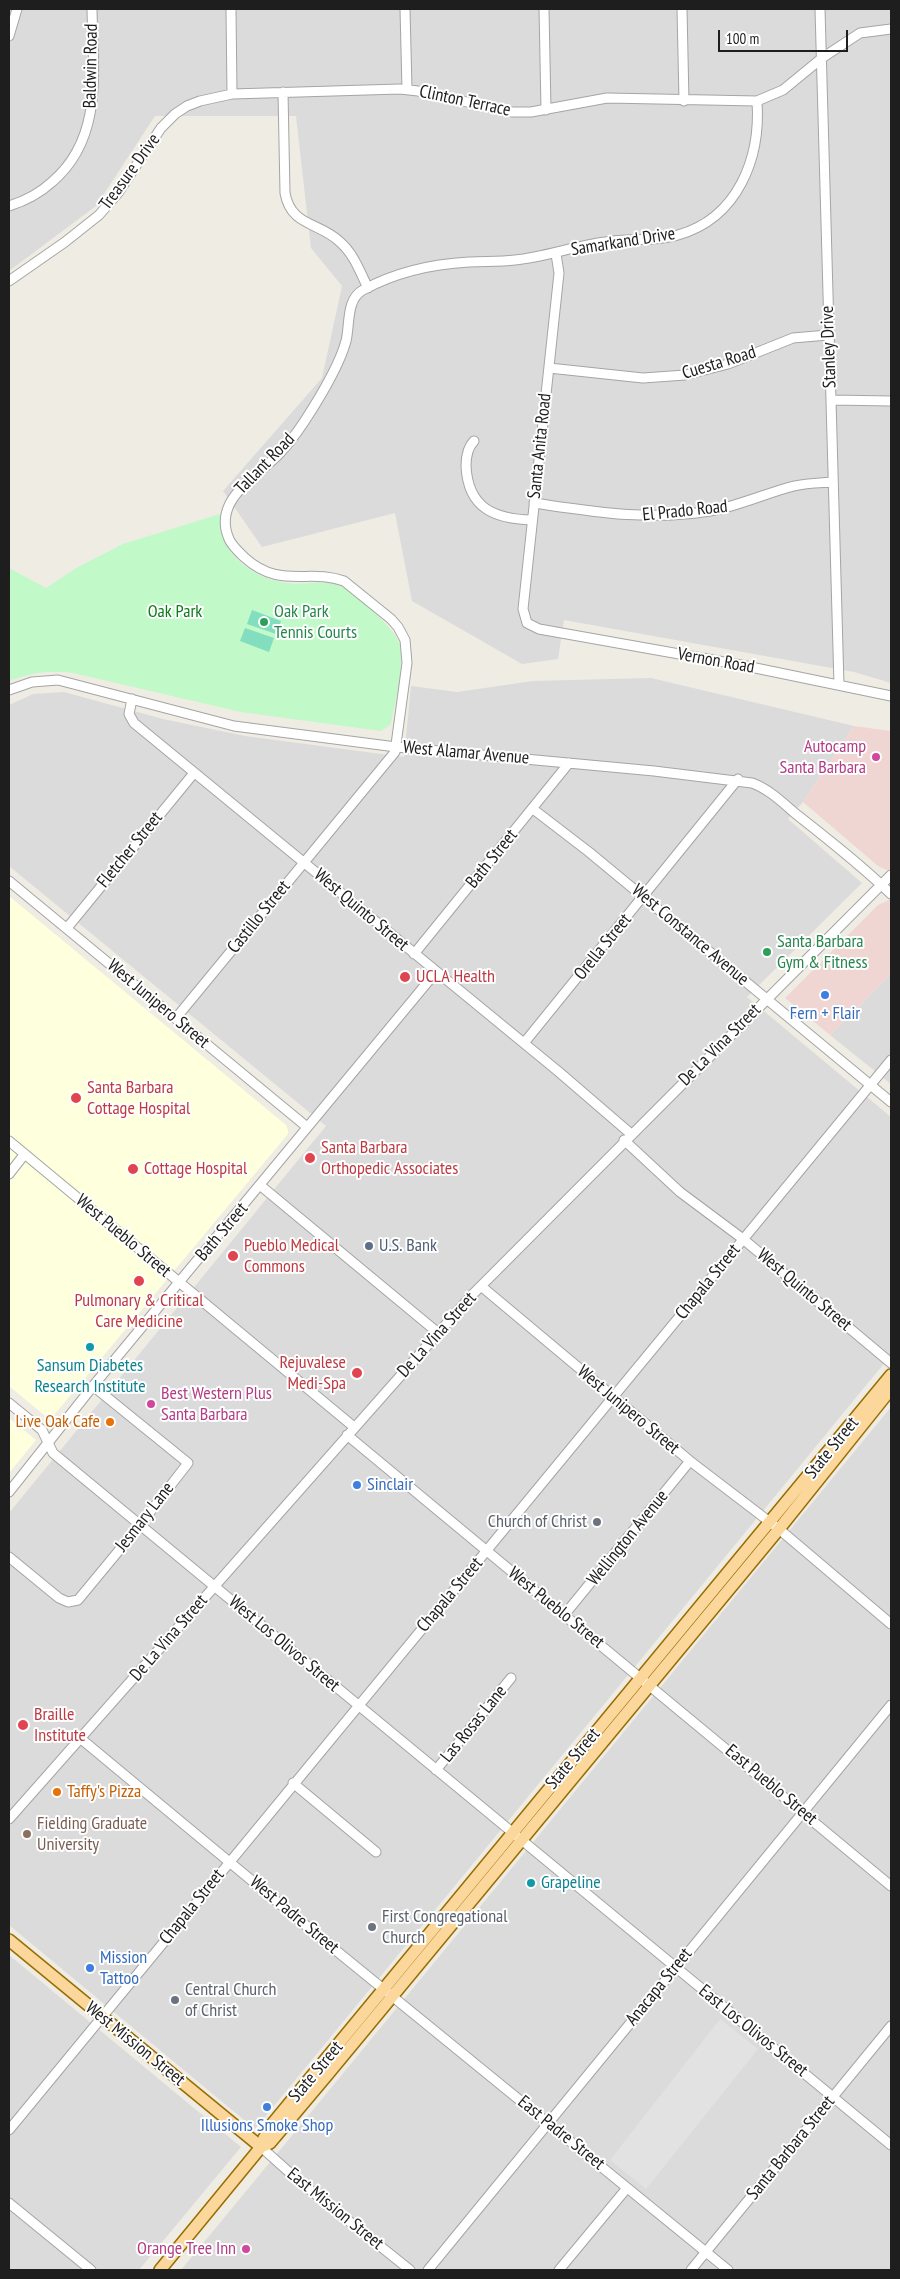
<!DOCTYPE html>
<html>
<head>
<meta charset="utf-8">
<style>
  body { margin:0 }
  #map { position:relative; width:900px; height:2279px; overflow:hidden; background:#efece4; font-family:"PT Sans Narrow",sans-serif }
  canvas { display:block }
  .frame { position:absolute; inset:0; border:10px solid #1e1e1e; pointer-events:none }
  .scale { position:absolute; left:718px; top:30px; width:130px; height:22px; box-sizing:border-box; border:2px solid #1e1e1e; border-top:0; padding-left:6px; font-size:15px; line-height:18px; white-space:nowrap; color:#1e1e1e; -webkit-text-stroke:4px #fff; paint-order:stroke }
</style>
</head>
<body>
<div id="map">
<canvas width="900" height="2279"></canvas>
<div class="frame"></div>
<div class="scale">100 m</div>
</div>
<script>
const ctx = document.querySelector('canvas').getContext('2d');
ctx.lineJoin = 'round';
function paint(path, color) { ctx.fillStyle = color; ctx.fill(path, 'evenodd'); }
function strokePath(path, color, width, dash) { ctx.strokeStyle = color; ctx.lineWidth = width; ctx.lineCap = dash ? 'butt' : 'round'; ctx.setLineDash(dash || []); ctx.stroke(path); }
function label(font, color, halo, rows, align = 'center') {
  ctx.font = font + ' "PT Sans Narrow",sans-serif'; ctx.lineWidth = 4; ctx.setLineDash([]); ctx.textBaseline = 'middle'; ctx.strokeStyle = halo; ctx.fillStyle = color; for (const [text, x, y, turn = 0] of rows) {
    ctx.save(); ctx.translate(x, y); ctx.rotate((+turn || 0) * Math.PI / 180); ctx.textAlign = isNaN(turn) ? turn : align; if (halo) ctx.strokeText(text, 0, 0); ctx.fillText(text, 0, 0); ctx.restore();
  }
}
paint(new Path2D(`
  M9 9H891V683L854 672 564 620 558 659 522 664 412 601 395 513 262 547 223 491 322 378 342 286 311 248 296 116H155L96 206 9 271Z
  M651 678 854 726 803 802 788 819 862 883 747 997 891 1117V1355L255 2129 9 1925V1513L326 1126 9 866V705L33 694 64 692 163 719 245 736 404 757 411 686 457 692 533 681Z
  M891 974V1084L830 1035Z
  M891 1407V2270H181L280 2150Z
  M9 1955 241 2147 139 2270H9Z`), '#dcdbdb');
paint(new Path2D(`
  M854 726 891 731V872L878 866 803 802Z
  M891 899V974L830 1035 785 998 878 905Z`), '#f0d6d3');
paint(new Path2D(`
  M9 896 286 1125 288 1130V1134L50 1420 9 1386Z
  M9 1418 36 1440 9 1473Z`), '#fdffdd');
paint(new Path2D(`
  M220 514C217 552 251 578 286 583 302 585 320 581 336 584 349 587 394 628 399 642 406 664 395 701 391 724L381 731 241 712 73 673C50 670 31 673 9 681V568L46 588 78 567 123 544Z`), '#c1f9c8');
paint(new Path2D(`
  M252 610 281 621 276 634 247 624Z
  M245 628 274 638 269 652 240 641Z`), '#82debf');
paint(new Path2D(`
  M720 2019 758 2049 646 2189 610 2160Z`), '#e2e2e2');
const minor = new Path2D(`
  M231 9 232 94
  M405 9 407 89
  M544 9 546 110
  M682 9 684 101
  M820 9 839 685
  M9 36 17 9
  M283 92 285 193C291 227 320 222 340 242 354 254 360 272 368 288
  M9 206C25 201 40 193 52 182 104 138 93 69 92 9
  M556 254 559 273 523 609 527 623 539 629 741 665 891 696
  M9 281 65 242 99 215 118 193 161 128 175 114 187 106 200 101 232 94 400 89 418 91 512 112H531L607 98 757 101 783 90 822 58 860 33 891 29
  M549 368 643 378 685 375 728 364 793 338 828 335
  M832 400 891 401
  M474 441C467 448 466 457 466 466 468 508 494 519 532 520
  M534 503C596 512 647 521 710 511 739 506 766 493 794 486 807 483 820 483 833 482
  M9 690 32 682 58 680 234 726 396 747 654 771 752 783C769 789 783 803 796 814 829 840 861 865 891 894
  M132 699 129 714 134 723 559 1072 631 1134
  M533 809 589 852 891 1102
  M9 881 307 1127
  M67 928 194 773
  M414 954 569 763
  M176 1018 395 752 407 663 405 640 398 627 391 619 344 581C308 568 280 590 244 557 239 552 232 546 229 539 212 500 256 477 278 455 288 445 296 434 304 422 319 399 339 367 346 341 350 325 346 299 363 290 396 272 432 264 469 262 484 261 499 262 515 260 545 257 574 246 605 242 629 238 654 242 678 235 738 218 761 158 757 101
  M524 1043 738 779
  M624 1140 680 1192 743 1239 891 1363
  M9 1141 354 1427
  M9 1174 24 1155
  M261 1186 437 1332
  M481 1286 690 1461 779 1529 891 1624
  M9 1403 42 1430 53 1453 891 2145
  M347 1435 891 1886
  M9 1492 93 1386 436 972
  M9 1557 59 1598 68 1602 78 1600 140 1525 188 1463 93 1386
  M565 1614 690 1461
  M80 1738 333 1948 728 2270
  M436 1770 511 1678
  M293 1783 376 1852
  M9 1819 471 1296 891 875
  M9 2130 891 1060
  M261 2147 299 2181 410 2270
  M9 2203 91 2270
  M428 2270 891 1705
  M559 2270 627 2188
  M691 2270 891 2026`);
const major = new Path2D(`
  M9 1940 261 2147
  M261 2147 270 2143 328 2074 779 1529 891 1389
  M160 2270 261 2147 264 2138 273 2123 891 1375`);
strokePath(minor, '#a5a5a5', 11);
strokePath(major, '#986d00', 14);
strokePath(minor, '#fff', 9);
strokePath(major, '#fcd79c', 11);
for (const [x, y, r, color] of [
  [264,622,5,"#2e9e5b"],
  [876,757,5,"#d1479c"],
  [767,952,5,"#2e9e5b"],
  [405,977,6,"#e0444e"],
  [825,995,5,"#3f7fe0"],
  [76,1098,6,"#e0444e"],
  [310,1158,6,"#e0444e"],
  [133,1169,6,"#e0444e"],
  [369,1246,5,"#5c6f8a"],
  [233,1256,6,"#e0444e"],
  [139,1281,6,"#e0444e"],
  [90,1347,5,"#0f9aa8"],
  [357,1373,6,"#e0444e"],
  [151,1404,5,"#d1479c"],
  [110,1422,5,"#e8710a"],
  [357,1485,5,"#3f7fe0"],
  [597,1522,5,"#6b7280"],
  [23,1725,6,"#e0444e"],
  [57,1792,5,"#e8710a"],
  [27,1834,5,"#8d6e63"],
  [531,1883,5,"#0f9aa8"],
  [372,1927,5,"#6b7280"],
  [90,1968,5,"#3f7fe0"],
  [175,2000,5,"#6b7280"],
  [267,2107,5,"#3f7fe0"],
  [246,2249,5,"#d1479c"]
]) { const dot = new Path2D(); dot.arc(x, y, r, 0, 2 * Math.PI); ctx.fillStyle = color; ctx.fill(dot); strokePath(dot, '#fff', 2); }
label('18px', '#1e1e1e', '#fff', [
  ["Baldwin Road",91,66,-89],
  ["Clinton Terrace",465,101,12],
  ["Treasure Drive",130,172,-54],
  ["Samarkand Drive",623,242,-9],
  ["Stanley Drive",829,347,-92],
  ["Cuesta Road",719,363,-17],
  ["Santa Anita Road",540,446,-84],
  ["Tallant Road",265,464,-46],
  ["El Prado Road",685,511,-6],
  ["Vernon Road",716,661,10],
  ["West Alamar Avenue",466,753,5],
  ["Fletcher Street",130,850,-51],
  ["Bath Street",492,859,-51],
  ["West Quinto Street",361,910,40],
  ["Castillo Street",259,917,-51],
  ["West Constance Avenue",690,935,40],
  ["Orella Street",603,947,-51],
  ["West Junipero Street",158,1004,40],
  ["De La Vina Street",720,1045,-45],
  ["Bath Street",222,1232,-50],
  ["West Pueblo Street",123,1236,40],
  ["Chapala Street",708,1282,-51],
  ["West Quinto Street",804,1290,40],
  ["De La Vina Street",437,1335,-48],
  ["West Junipero Street",628,1410,40],
  ["State Street",832,1448,-51],
  ["Jesmary Lane",145,1517,-52],
  ["Wellington Avenue",628,1538,-51],
  ["Chapala Street",450,1595,-50],
  ["West Pueblo Street",556,1608,39],
  ["De La Vina Street",169,1638,-49],
  ["West Los Olivos Street",284,1644,40],
  ["Las Rosas Lane",474,1724,-51],
  ["State Street",573,1759,-50],
  ["East Pueblo Street",771,1785,40],
  ["Chapala Street",192,1907,-51],
  ["West Padre Street",294,1915,40],
  ["Anacapa Street",659,1987,-51],
  ["East Los Olivos Street",753,2031,39],
  ["West Mission Street",135,2044,39],
  ["State Street",316,2072,-50],
  ["East Padre Street",561,2133,39],
  ["Santa Barbara Street",791,2148,-51],
  ["East Mission Street",335,2209,39]
]);
label('18px', '#0c7c1a', '#fff', [
  ["Oak Park",175,612]
]);
label('18px', '#27864d', '#fff', [
  ["Oak Park",274,612],
  ["Tennis Courts",274,633],
  ["Santa Barbara",777,942],
  ["Gym & Fitness",777,963]
], 'left');
label('18px', '#b23c85', '#fff', [
  ["Autocamp",866,747],
  ["Santa Barbara",866,768],
  ["Best Western Plus",161,1394,"left"],
  ["Santa Barbara",161,1415,"left"],
  ["Orange Tree Inn",236,2249]
], 'right');
label('18px', '#be3a42', '#fff', [
  ["UCLA Health",416,977],
  ["Santa Barbara",87,1088],
  ["Cottage Hospital",87,1109],
  ["Santa Barbara",321,1148],
  ["Orthopedic Associates",321,1169],
  ["Cottage Hospital",144,1169],
  ["Pueblo Medical",244,1246],
  ["Commons",244,1267],
  ["Pulmonary & Critical",139,1301,"center"],
  ["Care Medicine",139,1322,"center"],
  ["Rejuvalese",346,1363,"right"],
  ["Medi-Spa",346,1384,"right"],
  ["Braille",34,1715],
  ["Institute",34,1736]
], 'left');
label('18px', '#366cbe', '#fff', [
  ["Fern + Flair",825,1014],
  ["Sinclair",367,1485,"left"],
  ["Mission",100,1958,"left"],
  ["Tattoo",100,1979,"left"],
  ["Illusions Smoke Shop",267,2126]
]);
label('18px', '#4e5e75', '#fff', [
  ["U.S. Bank",379,1246]
], 'left');
label('18px', '#0d838f', '#fff', [
  ["Sansum Diabetes",90,1366],
  ["Research Institute",90,1387],
  ["Grapeline",541,1883,"left"]
]);
label('18px', '#c56008', '#fff', [
  ["Live Oak Cafe",100,1422],
  ["Taffy's Pizza",67,1792,"left"]
], 'right');
label('18px', '#5b616d', '#fff', [
  ["Church of Christ",587,1522,"right"],
  ["First Congregational",382,1917],
  ["Church",382,1938],
  ["Central Church",185,1990],
  ["of Christ",185,2011]
], 'left');
label('18px', '#785e54', '#fff', [
  ["Fielding Graduate",37,1824],
  ["University",37,1845]
], 'left');
</script>
</body>
</html>
